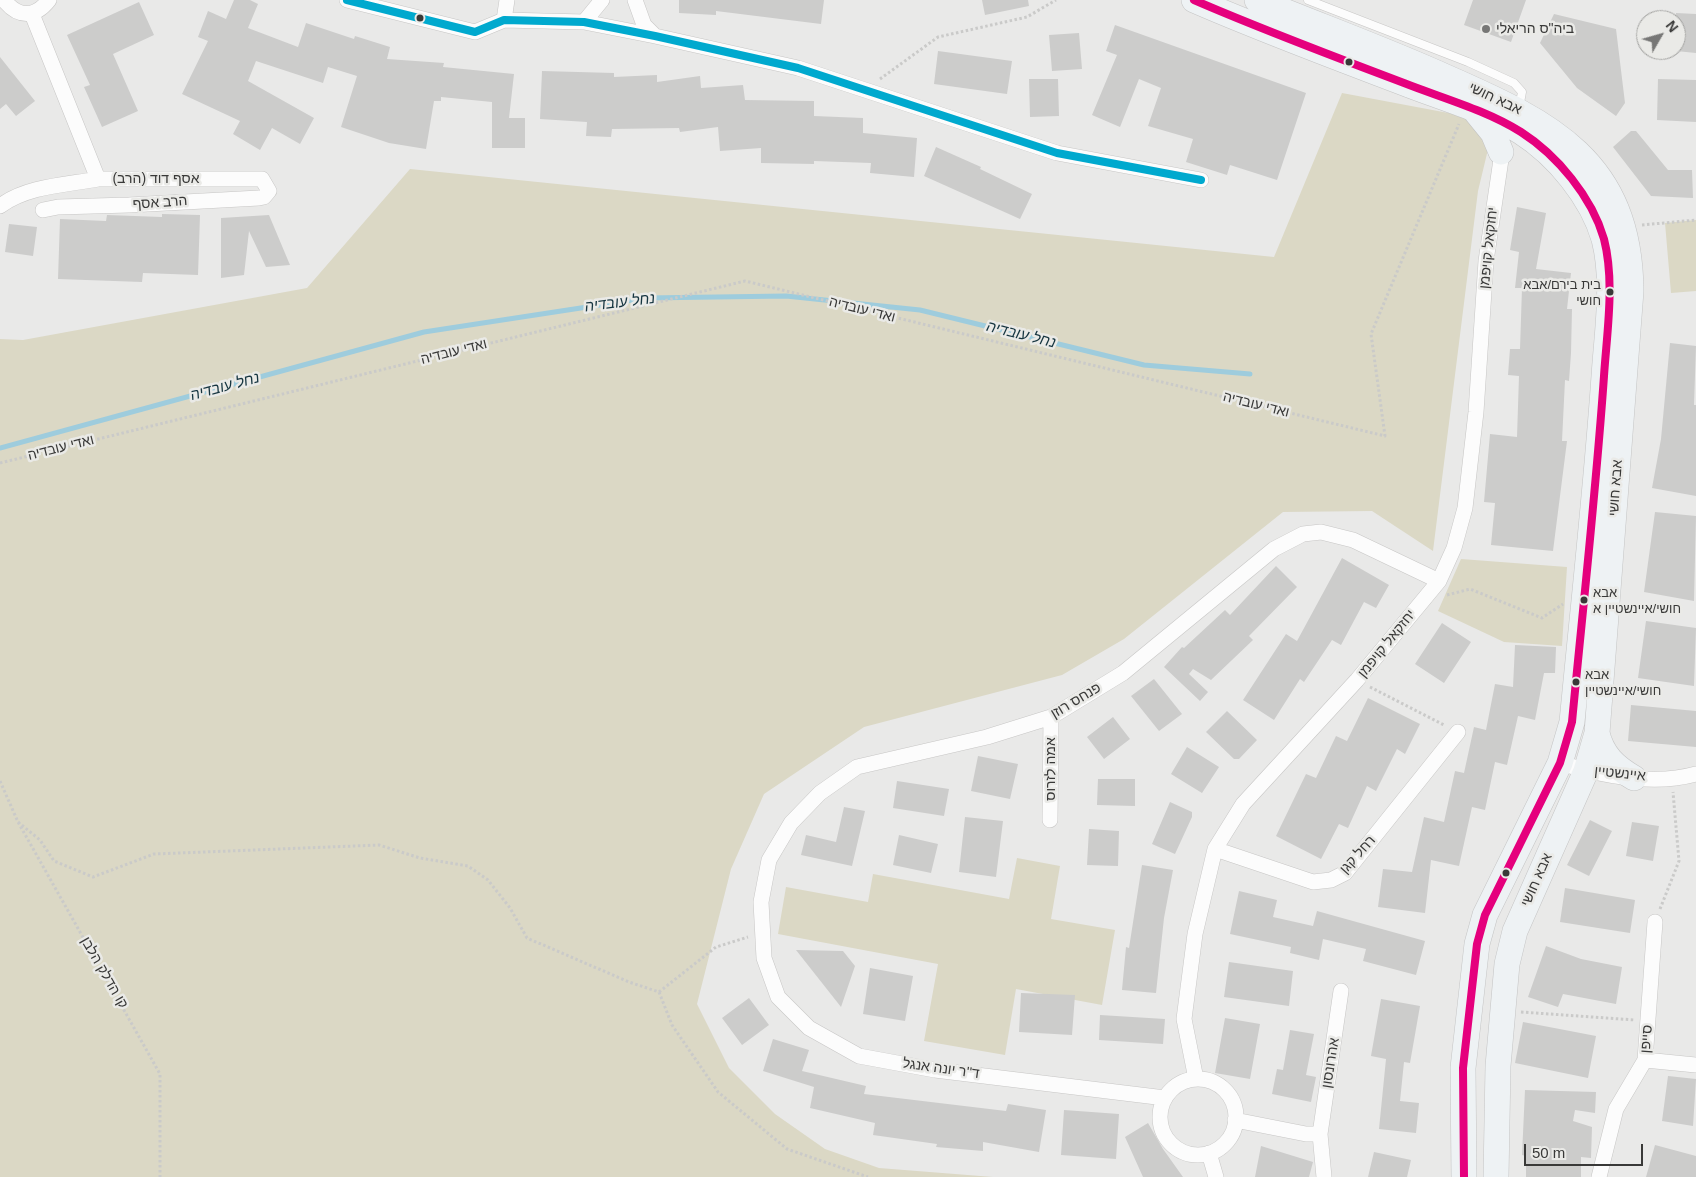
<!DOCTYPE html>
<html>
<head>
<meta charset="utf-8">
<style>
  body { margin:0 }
  #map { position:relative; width:1696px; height:1177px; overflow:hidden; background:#e9e9e8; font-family:Arial,sans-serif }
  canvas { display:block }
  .north { position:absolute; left:1636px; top:10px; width:50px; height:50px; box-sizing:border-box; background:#eaeae7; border:1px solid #a3a3a1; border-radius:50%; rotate:52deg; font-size:14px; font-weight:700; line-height:20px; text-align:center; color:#393938 }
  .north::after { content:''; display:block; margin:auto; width:18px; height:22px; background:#777776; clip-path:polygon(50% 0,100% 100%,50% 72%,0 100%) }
  .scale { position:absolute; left:1524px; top:1144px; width:119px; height:22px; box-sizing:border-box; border:2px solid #393938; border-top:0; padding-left:6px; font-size:15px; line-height:18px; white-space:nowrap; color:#393938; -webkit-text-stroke:4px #eaeae7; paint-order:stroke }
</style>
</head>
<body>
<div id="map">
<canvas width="1696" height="1177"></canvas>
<div class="north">N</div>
<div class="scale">50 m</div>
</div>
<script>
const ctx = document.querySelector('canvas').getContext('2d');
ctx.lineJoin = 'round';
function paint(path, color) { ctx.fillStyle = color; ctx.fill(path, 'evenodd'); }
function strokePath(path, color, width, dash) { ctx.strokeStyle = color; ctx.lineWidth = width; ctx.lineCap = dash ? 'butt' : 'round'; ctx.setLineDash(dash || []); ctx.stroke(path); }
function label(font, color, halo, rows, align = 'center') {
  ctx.font = font + ' Arial,"Noto Sans Hebrew",sans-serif'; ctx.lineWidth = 5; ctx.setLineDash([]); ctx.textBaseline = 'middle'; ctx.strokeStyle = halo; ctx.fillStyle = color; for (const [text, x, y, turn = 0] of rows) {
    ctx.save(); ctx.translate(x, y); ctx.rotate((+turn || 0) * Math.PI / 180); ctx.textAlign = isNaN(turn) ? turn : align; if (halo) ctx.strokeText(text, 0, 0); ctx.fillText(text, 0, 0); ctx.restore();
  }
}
paint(new Path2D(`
  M1342 93 1475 118 1491 137 1478 191 1433 551 1372 511 1283 512 1124 639 1062 675 864 727 764 794 731 869 697 1004 729 1068 775 1114 825 1149 879 1168 993 1177H0V339L23 340 307 288 410 169 1274 257Z
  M1696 220V291L1671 293 1665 223Z
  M1461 559 1567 567 1562 646 1504 642 1438 611Z
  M1017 858 1060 866 1051 919 1115 930 1102 1005 1016 989 1005 1055 924 1041 938 964 778 934 786 887 868 902 873 874 1009 899Z`), '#dbd8c5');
strokePath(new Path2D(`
  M0 448 424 332 646 298 786 296 920 310 1144 365 1250 374`), '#9eccdd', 5);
paint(new Path2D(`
  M234 0H250L258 4 248 28 298 47 306 23 354 39 355 36 390 47 387 59 444 63 443 67 514 74 509 118H525V148H492V102L441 97V101H434L426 149 389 143 341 127 357 76 328 67 323 83 256 61 248 81 314 118 300 144 272 128 260 150 233 134 240 121 182 94 208 41 198 37 208 11 226 19Z
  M679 0H824L821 24 716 11V15L679 13Z
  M982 0H1028L1029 6 985 15Z
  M1473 0H1526L1511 42 1464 25Z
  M139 2 154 35 113 54 138 111 102 127 84 87 90 85 67 35Z
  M1676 13 1696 14V53L1676 51Z
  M1554 14 1616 29 1625 103 1616 116 1577 88 1540 43Z
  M1115 25 1306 93 1277 180 1230 165 1227 175 1186 162 1193 139 1148 126 1161 88 1139 79 1120 127 1092 115 1117 55 1106 51Z
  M1079 33 1082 69 1052 71 1049 35Z
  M938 51 1012 61 1007 94 934 84Z
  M0 57 35 101 16 116 6 104 0 109Z
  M542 71 614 73V77L657 75V82L700 76 701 88 743 85 745 100 814 101V116L863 118V133L917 138 914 177 870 173 871 163 814 161V164L761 163V148L720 151 718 127 680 132 679 128 612 129 611 137 586 136 587 122 540 119Z
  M1029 79H1058L1059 116 1030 117Z
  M1658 79 1696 80V122L1657 120Z
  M1631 131H1636L1668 170H1692L1693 198 1651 196 1613 147Z
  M936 147 981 167 980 169 1032 194 1020 219 924 176Z
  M1517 207 1546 213 1536 269 1571 273 1567 309H1572L1571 353 1569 381 1565 380 1562 441H1567L1553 551 1491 545 1495 503 1484 502 1490 434 1517 437 1519 376 1508 375 1510 349H1520L1522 288H1515L1519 252 1510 250Z
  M162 214 200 215 198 275 143 273 142 282 58 279 60 219 106 221 107 215 162 217Z
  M269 215 290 265 266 267 249 231 244 275 221 278V218Z
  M9 224 37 227 33 256 5 252Z
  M1670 343 1696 346 1694 405H1696V496L1652 488 1661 439Z
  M1655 512 1696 516 1694 601 1644 592Z
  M1342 558 1389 585 1376 608 1364 602 1341 645 1332 640 1304 682 1300 679 1274 720 1243 700 1286 634 1297 641Z
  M1276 566 1297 587 1249 636 1253 640 1211 680 1193 669 1189 674 1208 692 1200 701 1164 667 1182 647 1184 648 1225 610 1230 615Z
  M1646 621 1696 628 1694 686 1638 678Z
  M1442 623 1471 642 1444 683 1415 664Z
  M1515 645 1556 647 1555 673H1544L1535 720 1518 716 1507 765 1495 762 1485 810 1472 807 1459 866 1431 860 1425 913 1378 907 1383 869 1412 872 1424 817 1444 822 1455 771 1464 773 1474 727 1486 730 1495 684 1513 687Z
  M1154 679 1182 714 1159 731 1131 696Z
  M1368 698 1420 724 1405 754 1397 749 1376 791 1367 786 1348 828 1339 824 1321 859 1276 836 1306 774 1316 778 1336 736 1347 741Z
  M1631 705 1696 711V747L1628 741Z
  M1227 711 1257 740 1239 759H1234L1206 732Z
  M1113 717 1130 739 1104 759 1087 737Z
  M1187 747 1219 767 1202 793 1171 774Z
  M978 756 1018 764 1010 799 971 791Z
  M1098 779H1135V806L1097 805Z
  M897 781 949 789 944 816 893 808Z
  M1170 802 1192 812V817L1175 854 1152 844Z
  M844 807 865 811 852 866 801 855 806 835 836 842Z
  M965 817 1003 821 996 877 959 872Z
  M1590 820 1612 831 1589 876 1567 865Z
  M1632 822 1659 826 1653 861 1626 856Z
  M1089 829 1119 831 1118 866 1087 865Z
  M899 835 938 844 931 873 893 865Z
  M1142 865 1173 870 1164 918 1156 993 1122 990 1126 947 1129 948Z
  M1565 888 1635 900 1630 933 1560 922Z
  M1239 891 1277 900 1273 917 1313 926 1317 911 1425 941 1416 975 1363 961 1366 949 1323 939 1319 960 1290 953 1291 947 1230 934Z
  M1546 946 1581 959 1622 967 1616 1004 1563 994 1558 1007 1528 997Z
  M796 950 843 951 855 966 841 1007Z
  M1229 962 1293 971 1289 1006 1224 997Z
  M870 968 913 976 905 1021 863 1014Z
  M1021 993 1075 995 1072 1035 1019 1032Z
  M749 998 769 1025 742 1045 722 1018Z
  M1381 999 1420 1006 1410 1063 1404 1062 1400 1101 1419 1103 1416 1133 1379 1129 1386 1059 1371 1056Z
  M1100 1015 1165 1019 1163 1044 1099 1040Z
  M1225 1018 1260 1024 1250 1079 1215 1073Z
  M1523 1022 1596 1036 1588 1078 1515 1063Z
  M1290 1030 1314 1034 1306 1075 1316 1077 1311 1102 1272 1094 1277 1069 1283 1070Z
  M773 1039 809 1050 802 1071 866 1086 864 1094 1006 1111 1008 1104 1046 1110 1039 1152 983 1142V1151L936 1147 937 1144 873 1135 875 1123 810 1108 814 1087 763 1071Z
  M1668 1076 1696 1079 1693 1126 1662 1121Z
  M1525 1090 1596 1092 1595 1113 1575 1110 1573 1121 1592 1127 1591 1158 1581 1157V1177H1526V1156L1522 1155Z
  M1064 1110 1119 1114 1116 1159 1061 1155Z
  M1148 1123 1163 1149 1183 1177H1143L1125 1137Z
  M1655 1145 1696 1156V1177H1646Z
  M1261 1146 1313 1162 1309 1177H1255Z
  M1374 1152 1411 1160 1407 1177H1368Z`), '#cccccb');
const lane = new Path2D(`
  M1308 0 1468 62 1514 83 1522 92 1519 108`);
const street = new Path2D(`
  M4 0C18 18 35 18 49 0
  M347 0 475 32 504 20 584 22 655 36 798 68 1057 153 1201 180
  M635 0 644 25 655 36
  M32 14 98 179H262L269 191 264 197 259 198 129 205 58 207 43 210
  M504 20 507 0
  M584 22 602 0
  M0 206C27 186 65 185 98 179
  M1560 763C1600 775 1654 786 1696 774
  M1050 820 1051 717
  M1215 849 1313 882 1331 880 1345 873 1458 732
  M1645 1060 1696 1065
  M1196 1079 1184 1019 1195 934 1215 849 1243 804 1357 680 1439 581 1454 548 1465 508 1476 412 1486 261 1503 146
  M1160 1117a38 38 0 1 1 76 0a38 38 0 1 1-76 0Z
  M1165 1098 935 1070 859 1056 809 1028 778 997 764 958 761 902 769 860 791 823 820 793 857 767 987 737 1051 717 1123 673 1274 549 1303 534 1321 532 1353 540 1439 581
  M1235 1120 1306 1134H1320
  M1209 1153 1216 1177
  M1324 1177 1320 1134 1341 991
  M1599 1177 1616 1109 1645 1060 1655 922`);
const primary = new Path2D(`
  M1194 0C1263 30 1333 56 1404 83 1442 98 1486 110 1521 132 1557 155 1592 197 1604 239 1615 282 1607 331 1604 376 1596 491 1583 607 1572 722L1560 763 1485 915 1477 944 1463 1068 1464 1177
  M1257 0C1320 26 1384 49 1446 77 1551 123 1630 161 1631 291L1597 733 1586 771 1515 931 1507 964 1498 1066 1496 1177
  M1476 112 1493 133 1501 152
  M1597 733C1602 755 1615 767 1634 778`);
strokePath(lane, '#c7c6c5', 9);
strokePath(street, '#c7c6c5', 16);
strokePath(primary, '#c4c4c4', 26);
strokePath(new Path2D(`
  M880 79 938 37 1027 17 1056 0
  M1642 225 1696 220
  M0 463 745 281 1385 436 1371 334 1459 124
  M1447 595 1470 589 1542 618 1563 604
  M1370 687 1444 725
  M0 781 18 822 160 1074V1177
  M18 822 40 840 54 861 93 877 154 854 379 845 420 858 468 866 488 880 510 908 527 938 629 982 659 992 716 947 748 937
  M1660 909 1679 861 1673 792
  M659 992 672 1025 718 1092 787 1149 868 1177
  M1521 1012 1635 1020`), '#cacac9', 3, [2.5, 2.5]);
strokePath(lane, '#fcfcfc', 8);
strokePath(street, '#fcfcfc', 15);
strokePath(primary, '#eef2f4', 25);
strokePath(new Path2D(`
  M1194 0C1263 30 1333 56 1404 83 1442 98 1486 110 1521 132 1557 155 1592 197 1604 239 1615 282 1607 331 1604 376 1596 491 1583 607 1572 722L1560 763 1485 915 1477 944 1463 1068 1464 1177`), '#e5007d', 8);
strokePath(new Path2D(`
  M347 0 475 32 504 20 584 22 655 36 798 68 1057 153 1201 180`), '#00a9ce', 8);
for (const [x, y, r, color] of [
  [420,18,4.5,"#393938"],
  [1486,29,5,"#777776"],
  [1349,62,4.5,"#393938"],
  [1610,292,4.5,"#393938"],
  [1584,600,4.5,"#393938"],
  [1576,682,4.5,"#393938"],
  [1506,873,4.5,"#393938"]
]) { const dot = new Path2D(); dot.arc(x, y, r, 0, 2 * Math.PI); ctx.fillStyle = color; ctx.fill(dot); strokePath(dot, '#eaeae7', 2); }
label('13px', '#393938', '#eaeae7', [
  ["בית בירם/אבא",1601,285,"right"],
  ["חושי",1601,301,"right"],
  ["אבא",1593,593],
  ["חושי/איינשטיין א",1593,609],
  ["אבא",1585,675],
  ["חושי/איינשטיין",1585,691]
], 'left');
label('14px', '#393938', '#eaeae7', [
  ["ביה\"ס הריאלי",1496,29]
], 'left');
label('14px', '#393938', '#eaeae7', [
  ["אבא חושי",1495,99,25],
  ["אסף דוד (הרב)",156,179],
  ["הרב אסף",160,203,-4],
  ["יחזקאל קויפמן",1489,248,-84],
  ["ואדי עובדיה",862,310,14],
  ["ואדי עובדיה",454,352,-14],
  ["ואדי עובדיה",1256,405,14],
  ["ואדי עובדיה",61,448,-14],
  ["אבא חושי",1616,488,-86],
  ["יחזקאל קויפמן",1387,644,-51],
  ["פנחס רוזן",1076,701,-31],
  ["אמה לזרוס",1051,769,-90],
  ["איינשטיין",1620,774,6],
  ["רחל קגן",1358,855,-48],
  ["אבא חושי",1537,880,-66],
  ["קו הדלק הלבן",104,973,60],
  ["סייפן",1647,1039,-86],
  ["אהרונסון",1331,1063,-81],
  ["ד''ר יונה אנגל",941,1069,8]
]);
label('italic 15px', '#163540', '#eaeae7', [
  ["נחל עובדיה",620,303,-7],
  ["נחל עובדיה",1021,335,14],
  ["נחל עובדיה",225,387,-15]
]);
</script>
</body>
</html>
